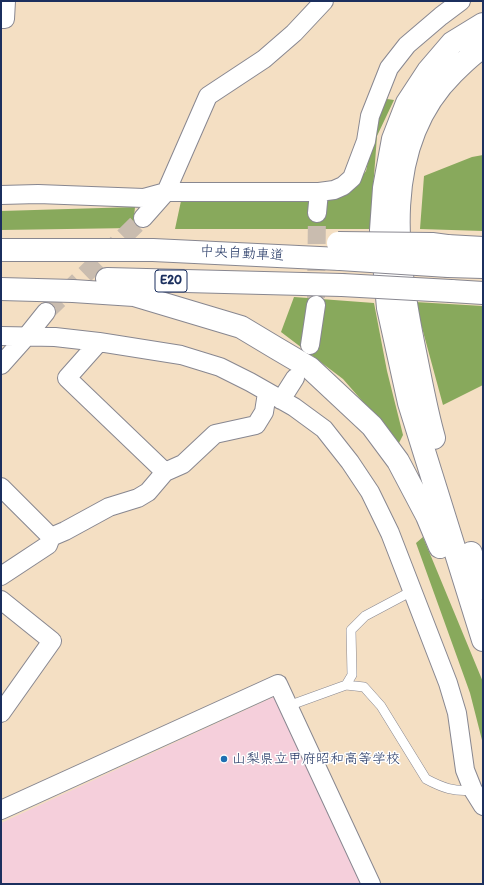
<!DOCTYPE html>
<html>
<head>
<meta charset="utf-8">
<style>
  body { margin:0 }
  #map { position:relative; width:484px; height:885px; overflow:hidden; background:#f4dfc3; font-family:Itim,sans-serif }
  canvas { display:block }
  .frame { position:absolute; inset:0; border:2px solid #1b2f5e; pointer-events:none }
</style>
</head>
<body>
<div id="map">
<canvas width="484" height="885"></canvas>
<div class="frame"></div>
</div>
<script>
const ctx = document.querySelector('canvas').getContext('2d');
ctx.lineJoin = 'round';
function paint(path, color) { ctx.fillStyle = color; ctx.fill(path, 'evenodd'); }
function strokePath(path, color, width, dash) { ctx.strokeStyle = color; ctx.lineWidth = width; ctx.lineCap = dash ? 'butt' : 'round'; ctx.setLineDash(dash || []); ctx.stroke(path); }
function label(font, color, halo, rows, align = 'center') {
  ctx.font = font + ' Itim,"Klee One",sans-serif'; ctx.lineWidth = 3; ctx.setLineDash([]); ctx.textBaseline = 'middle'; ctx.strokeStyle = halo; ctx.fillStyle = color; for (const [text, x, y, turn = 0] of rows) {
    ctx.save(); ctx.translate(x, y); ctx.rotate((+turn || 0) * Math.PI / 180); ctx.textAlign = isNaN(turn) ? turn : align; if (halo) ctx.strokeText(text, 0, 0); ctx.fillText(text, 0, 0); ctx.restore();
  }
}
paint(new Path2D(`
  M278 695 367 884H1V823Z`), '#f5cfdb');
paint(new Path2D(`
  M387 99 394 100 377 136 370 229H175L181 201 298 202 347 194 366 171 376 122Z
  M483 155V231L420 229 424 176 472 157Z
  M135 207 133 228 1 230V211Z
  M294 297 374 303 387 371 403 435 399 443 343 379 281 332Z
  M415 302 483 306V385L443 405Z
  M423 537 483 682V744L470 693 416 543Z`), '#88a95c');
strokePath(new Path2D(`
  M316 298 317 213
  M46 312 143 218`), '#c9bcaf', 18, [18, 9]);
const service = new Path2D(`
  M346 685 364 687 381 706 426 779C443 788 454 792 473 790
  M288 706 346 685 352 675 351 630 365 616 412 591`);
const minor = new Path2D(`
  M1 19H5L6 1
  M1 195 38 194 144 198 166 192H319L334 190 343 186 352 178 366 141 370 116 389 68 407 45 441 16 461 1
  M317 213 319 192
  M143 218 166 192 208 96 264 59 294 33 324 1
  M1 336 55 337 99 342 181 355 220 367 250 382 294 407 324 429 350 462 370 492 390 533 448 683 457 713 465 770 473 790 483 806
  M310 345 316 305
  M1 365 26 337 46 312
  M281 400 295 378
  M165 472 183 464 215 434 256 425 264 412 267 393
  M1 487 51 537
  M1 576 48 545 51 537 65 531 109 507 138 498 148 492 165 472 67 378 99 342
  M1 600 52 641 1 713
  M1 810 278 684 371 884`);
const motorway = new Path2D(`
  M483 24 452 43 428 71 407 103 393 139 384 188 381 230 388 308 409 403 483 640
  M447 246 483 248
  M1 250H153L340 259
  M448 266 483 267
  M107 279 342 285
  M1 289 73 291 134 295 241 327 276 348 310 368 372 426 398 461 427 516 440 547
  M451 291 483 293
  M434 438C426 410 421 381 415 352 396 259 379 146 453 73 463 63 472 54 483 47
  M471 553 483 588`);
strokePath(service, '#888790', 10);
strokePath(minor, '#888790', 20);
strokePath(motorway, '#888790', 24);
strokePath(service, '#fff', 9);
strokePath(minor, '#fff', 18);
strokePath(motorway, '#fff', 22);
const motorwayBridge = new Path2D(`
  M338 243 432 244 447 246
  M340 259 448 266
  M342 285 451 291`);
strokePath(motorwayBridge, '#888790', 24, []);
strokePath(motorwayBridge, '#fff', 22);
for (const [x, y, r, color] of [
  [224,759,4,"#1f6fb2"]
]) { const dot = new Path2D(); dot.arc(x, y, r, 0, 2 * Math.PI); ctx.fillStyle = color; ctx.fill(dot); strokePath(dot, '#fff', 1.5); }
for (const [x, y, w] of [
  [171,281,32]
]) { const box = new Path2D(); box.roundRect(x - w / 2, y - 11, w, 22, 3); ctx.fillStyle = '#fff'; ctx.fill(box); strokePath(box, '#1b2f5e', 1); }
label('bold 13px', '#1b2f5e', null, [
  ["E20",171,281]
]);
label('14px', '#1b2f5e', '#fff', [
  ["中央自動車道",242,254,3]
]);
label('14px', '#1b2f5e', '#fff', [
  ["山梨県立甲府昭和高等学校",232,759]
], 'left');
</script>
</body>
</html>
